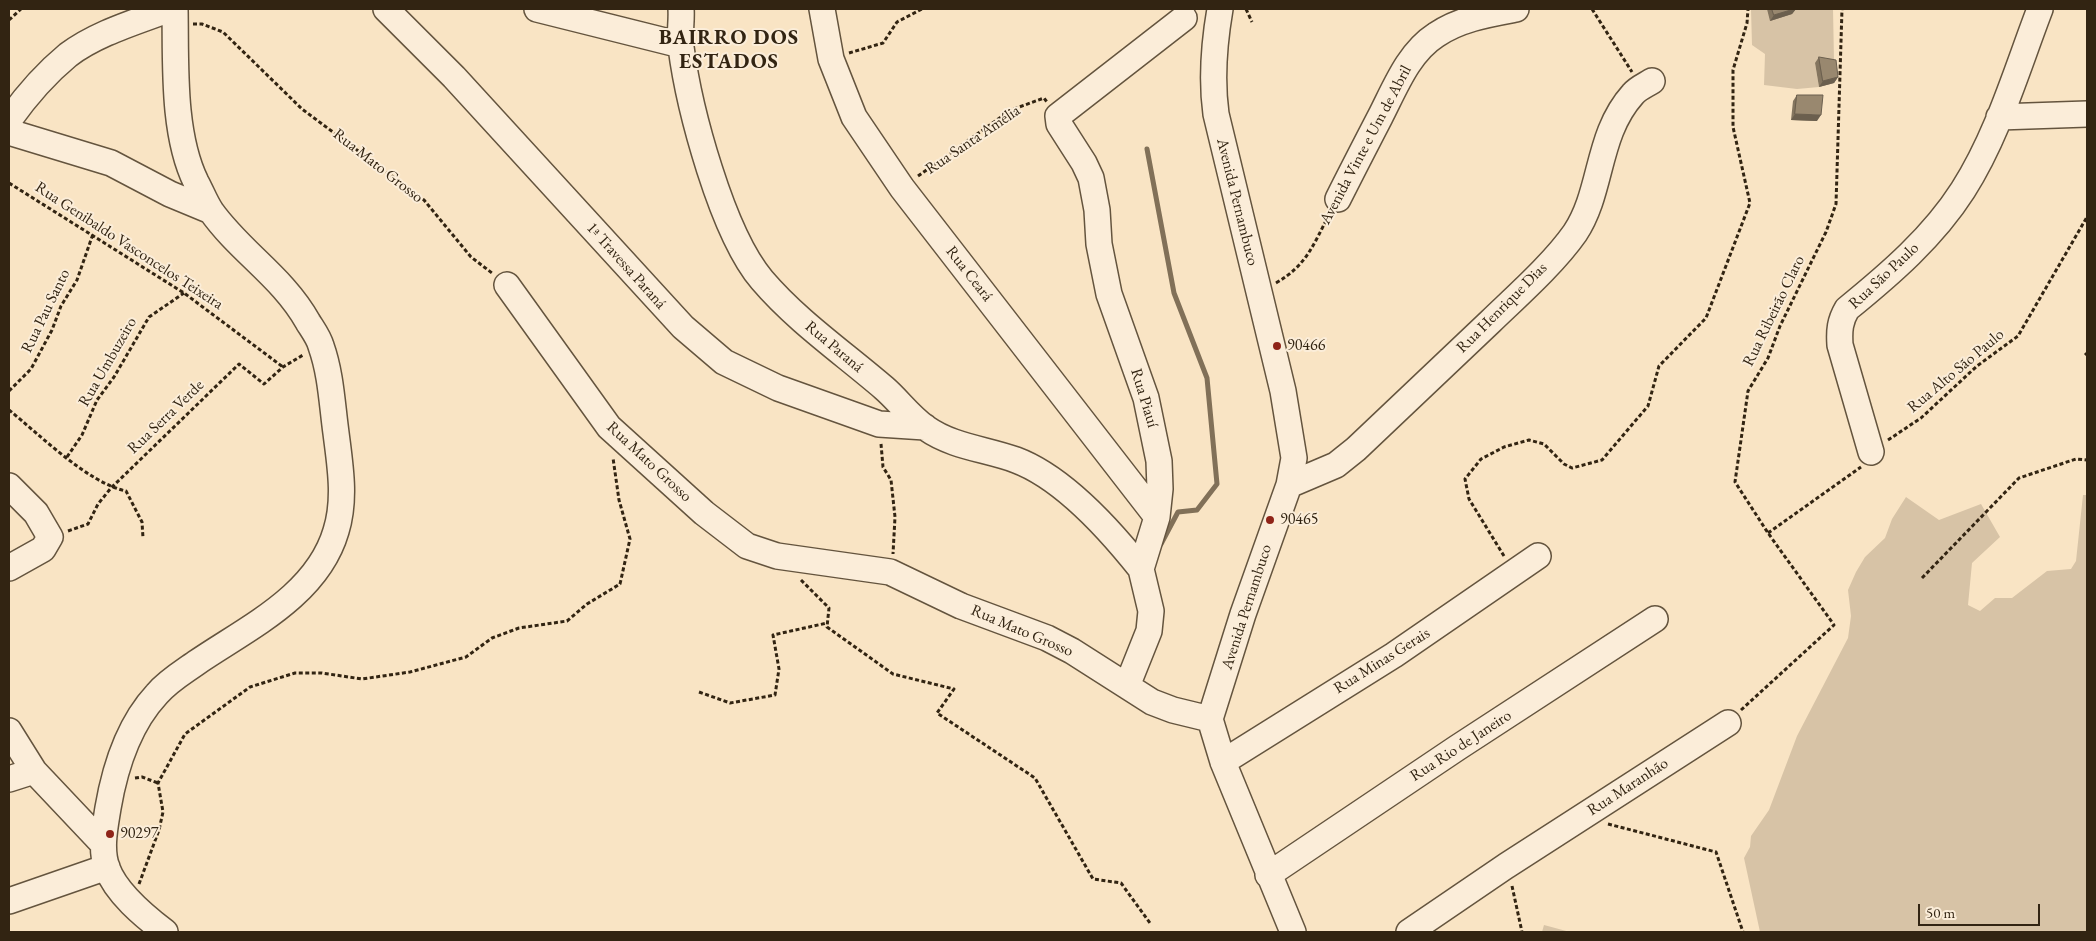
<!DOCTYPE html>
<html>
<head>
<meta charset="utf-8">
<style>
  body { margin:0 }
  #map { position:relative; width:2096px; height:941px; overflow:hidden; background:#f9e4c4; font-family:"EB Garamond",serif }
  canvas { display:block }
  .frame { position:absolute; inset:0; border:10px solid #322412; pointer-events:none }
  .scale { position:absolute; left:1918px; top:904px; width:122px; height:22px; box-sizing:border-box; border:2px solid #322412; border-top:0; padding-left:6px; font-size:15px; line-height:18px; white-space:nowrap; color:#322412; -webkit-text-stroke:4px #fbedd9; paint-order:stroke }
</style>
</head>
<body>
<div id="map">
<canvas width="2096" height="941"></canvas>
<div class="frame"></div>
<div class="scale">50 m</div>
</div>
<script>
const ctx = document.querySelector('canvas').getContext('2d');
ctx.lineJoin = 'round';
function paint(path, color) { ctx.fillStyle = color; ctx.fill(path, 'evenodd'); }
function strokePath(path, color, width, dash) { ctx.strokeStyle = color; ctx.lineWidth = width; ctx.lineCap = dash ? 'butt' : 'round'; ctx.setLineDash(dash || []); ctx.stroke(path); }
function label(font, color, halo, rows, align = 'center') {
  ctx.font = font + ' "EB Garamond",serif'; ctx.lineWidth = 4; ctx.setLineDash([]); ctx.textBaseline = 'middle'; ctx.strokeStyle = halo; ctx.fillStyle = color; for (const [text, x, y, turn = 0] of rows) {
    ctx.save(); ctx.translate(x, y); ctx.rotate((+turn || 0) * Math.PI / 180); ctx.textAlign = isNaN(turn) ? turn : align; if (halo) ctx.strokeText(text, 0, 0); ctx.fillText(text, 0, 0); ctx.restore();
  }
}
paint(new Path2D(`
  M1751 9H1833L1834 61 1815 63 1819 87 1797 89 1764 85 1765 54 1752 45Z
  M2083 495H2087V932H1760L1744 858 1750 847 1751 836 1769 810 1797 736 1848 638 1851 616 1848 590 1856 572 1865 557 1885 538 1892 519 1906 497 1939 520 1981 504 2000 537 1972 563 1968 605 1980 611 1995 598H2012L2047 571 2071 569 2076 561Z
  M1544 925 1570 932H1542Z`), '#d7c3a6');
strokePath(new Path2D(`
  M1147 149 1174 293 1207 378 1217 484 1197 510 1178 512 1161 544`), '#817058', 5);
const minor = new Path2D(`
  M386 9 454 77 683 327 724 362 778 388 879 424 925 427
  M537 9 681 45
  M681 9C682 21 679 35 681 47 689 109 722 233 762 280 797 321 842 352 884 388 898 400 910 417 926 428 953 447 986 449 1016 460 1064 478 1110 530 1141 569
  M822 9 831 59 854 117 902 188 1157 517
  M1220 9C1214 44 1211 78 1216 114L1283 391 1294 458 1289 485 1243 614 1210 719 1223 762 1293 932
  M1999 117 2087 114
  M9 120C26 96 45 74 68 55 97 33 136 22 170 9
  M9 132 111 163 170 194 211 211
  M1338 199C1352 171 1366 144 1380 117 1395 88 1408 53 1436 35 1459 19 1489 14 1516 9
  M507 285 609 427 704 513 747 546 777 556 890 572 961 606 1047 638 1072 651 1152 702 1173 710 1210 719
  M1871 452 1840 345C1839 330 1840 321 1847 309 1890 274 1933 237 1963 190 1998 135 2017 69 2040 9
  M1289 485 1336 465 1356 449C1401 406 1446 364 1491 321 1518 295 1554 263 1575 233 1603 191 1596 135 1633 94 1638 88 1646 85 1652 81
  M9 486 36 513 50 537 43 549 9 568
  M1127 686 1149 631 1151 611 1141 569 1157 517 1160 489 1159 461 1146 398 1109 294 1099 244 1097 210 1091 178 1084 163 1059 124 1058 116 1184 18
  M9 731 34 771 103 844
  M1223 762 1394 655 1538 556
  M9 779 34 771
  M1268 875 1457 748 1655 619
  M9 901 107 867
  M165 932C144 916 116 893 107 868 100 849 105 827 108 808 115 767 129 724 157 694 168 681 182 673 196 663 247 628 317 596 336 531 346 499 340 465 336 433 332 404 331 374 321 346 319 338 313 330 308 322 283 277 240 252 211 211 205 202 201 191 196 182 172 133 176 62 175 9
  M1409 932 1506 866 1728 723`);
strokePath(minor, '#64543e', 28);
strokePath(new Path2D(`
  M1246 9 1252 22
  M1592 9 1632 72
  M9 20 21 9
  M193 24H202L223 32 302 109 424 200 471 257 492 273
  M849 53 883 43 897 22 922 9
  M918 176 1011 110 1044 98 1047 102
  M9 183 184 293 283 367
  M1276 283C1307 265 1313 245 1329 215
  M2085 353 2087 355
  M9 391 31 369 52 330 61 306 77 280 93 234
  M9 410C40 435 88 483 126 491L142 522 143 538
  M1888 440 1921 418 1977 366 2018 336 2087 217
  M881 444 883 467 891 480 895 517 893 554
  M67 457 82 435 97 400 114 377 149 317 184 293
  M68 531 88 524 98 504 111 488 239 364 264 384 283 367 303 355
  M1768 533 1861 467
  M1504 556 1469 499 1465 479 1481 459 1504 447 1529 440 1544 444 1564 464 1572 468 1602 460 1648 406 1659 366 1706 318 1750 203 1733 127V70L1747 23 1748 9
  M1922 578 2019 478 2076 459 2087 460
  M801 580 829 608 827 627 893 674 954 689 937 713 1035 778 1093 879 1121 883 1150 923
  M699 692 730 703 775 695 779 669 773 635 827 623
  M1741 710 1834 625 1768 533 1735 482 1748 391 1768 358 1780 326 1826 232 1836 204 1842 9
  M135 778 142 777 158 783
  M1608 824 1716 852 1743 932
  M139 884 159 830 163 812 158 783 185 734 250 687 295 673H322L362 679 410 672 466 657 492 638 519 628 567 621 587 604 620 584 630 539 619 500 613 458
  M1512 886 1522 932`), '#322412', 3, [4, 2.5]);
strokePath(minor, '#fbedd9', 25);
paint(new Path2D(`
  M1767 9H1796L1792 14 1770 21Z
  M1819 57 1838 77 1834 83 1819 87 1815 63Z
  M1797 95 1817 121 1791 120 1793 101Z`), '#84755f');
paint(new Path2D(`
  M1794 9H1796L1792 14 1770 21 1774 15Z
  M1838 77 1834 83 1819 87 1823 81Z
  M1795 114 1821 115 1817 121 1791 120Z`), '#6b5f4e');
const building = new Path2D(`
  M1772 9H1794L1774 15Z
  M1819 57 1836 60 1838 77 1823 81Z
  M1797 95H1823L1821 115 1795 114Z`);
paint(building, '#99886f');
strokePath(building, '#6b5f4e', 1);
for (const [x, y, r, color] of [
  [1277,346,5,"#8f2418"],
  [1270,520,5,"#8f2418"],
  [110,834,5,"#8f2418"]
]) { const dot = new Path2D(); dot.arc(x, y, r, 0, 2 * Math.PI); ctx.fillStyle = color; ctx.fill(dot); strokePath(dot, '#fbedd9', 2); }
label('16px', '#322412', '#fbedd9', [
  ["Rua Santa Amélia",973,140,-34],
  ["Avenida Vinte e Um de Abril",1366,145,-62],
  ["Rua Mato Grosso",378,166,38],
  ["Avenida Pernambuco",1237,202,76],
  ["Rua Genibaldo Vasconcelos Teixeira",129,246,33],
  ["1ª Travessa Paraná",626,266,48],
  ["Rua Ceará",969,274,52],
  ["Rua São Paulo",1884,276,-43],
  ["Rua Henrique Dias",1502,308,-45],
  ["Rua Pau Santo",46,311,-64],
  ["Rua Ribeirão Claro",1774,311,-64],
  ["Rua Paraná",834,347,40],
  ["Rua Umbuzeiro",108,362,-60],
  ["Rua Alto São Paulo",1956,371,-40],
  ["Rua Piauí",1144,398,73],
  ["Rua Serra Verde",166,417,-44],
  ["Rua Mato Grosso",649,462,43],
  ["Avenida Pernambuco",1247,607,-72],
  ["Rua Mato Grosso",1022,631,23],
  ["Rua Minas Gerais",1382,661,-32],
  ["Rua Rio de Janeiro",1461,746,-33],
  ["Rua Maranhão",1628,787,-33]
]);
label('16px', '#322412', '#fbedd9', [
  ["90466",1287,346],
  ["90465",1280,520],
  ["90297",120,834]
], 'left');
ctx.letterSpacing = '1px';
label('bold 21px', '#322412', '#fbedd9', [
  ["BAIRRO DOS",729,38],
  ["ESTADOS",729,62]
]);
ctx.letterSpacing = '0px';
</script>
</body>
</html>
